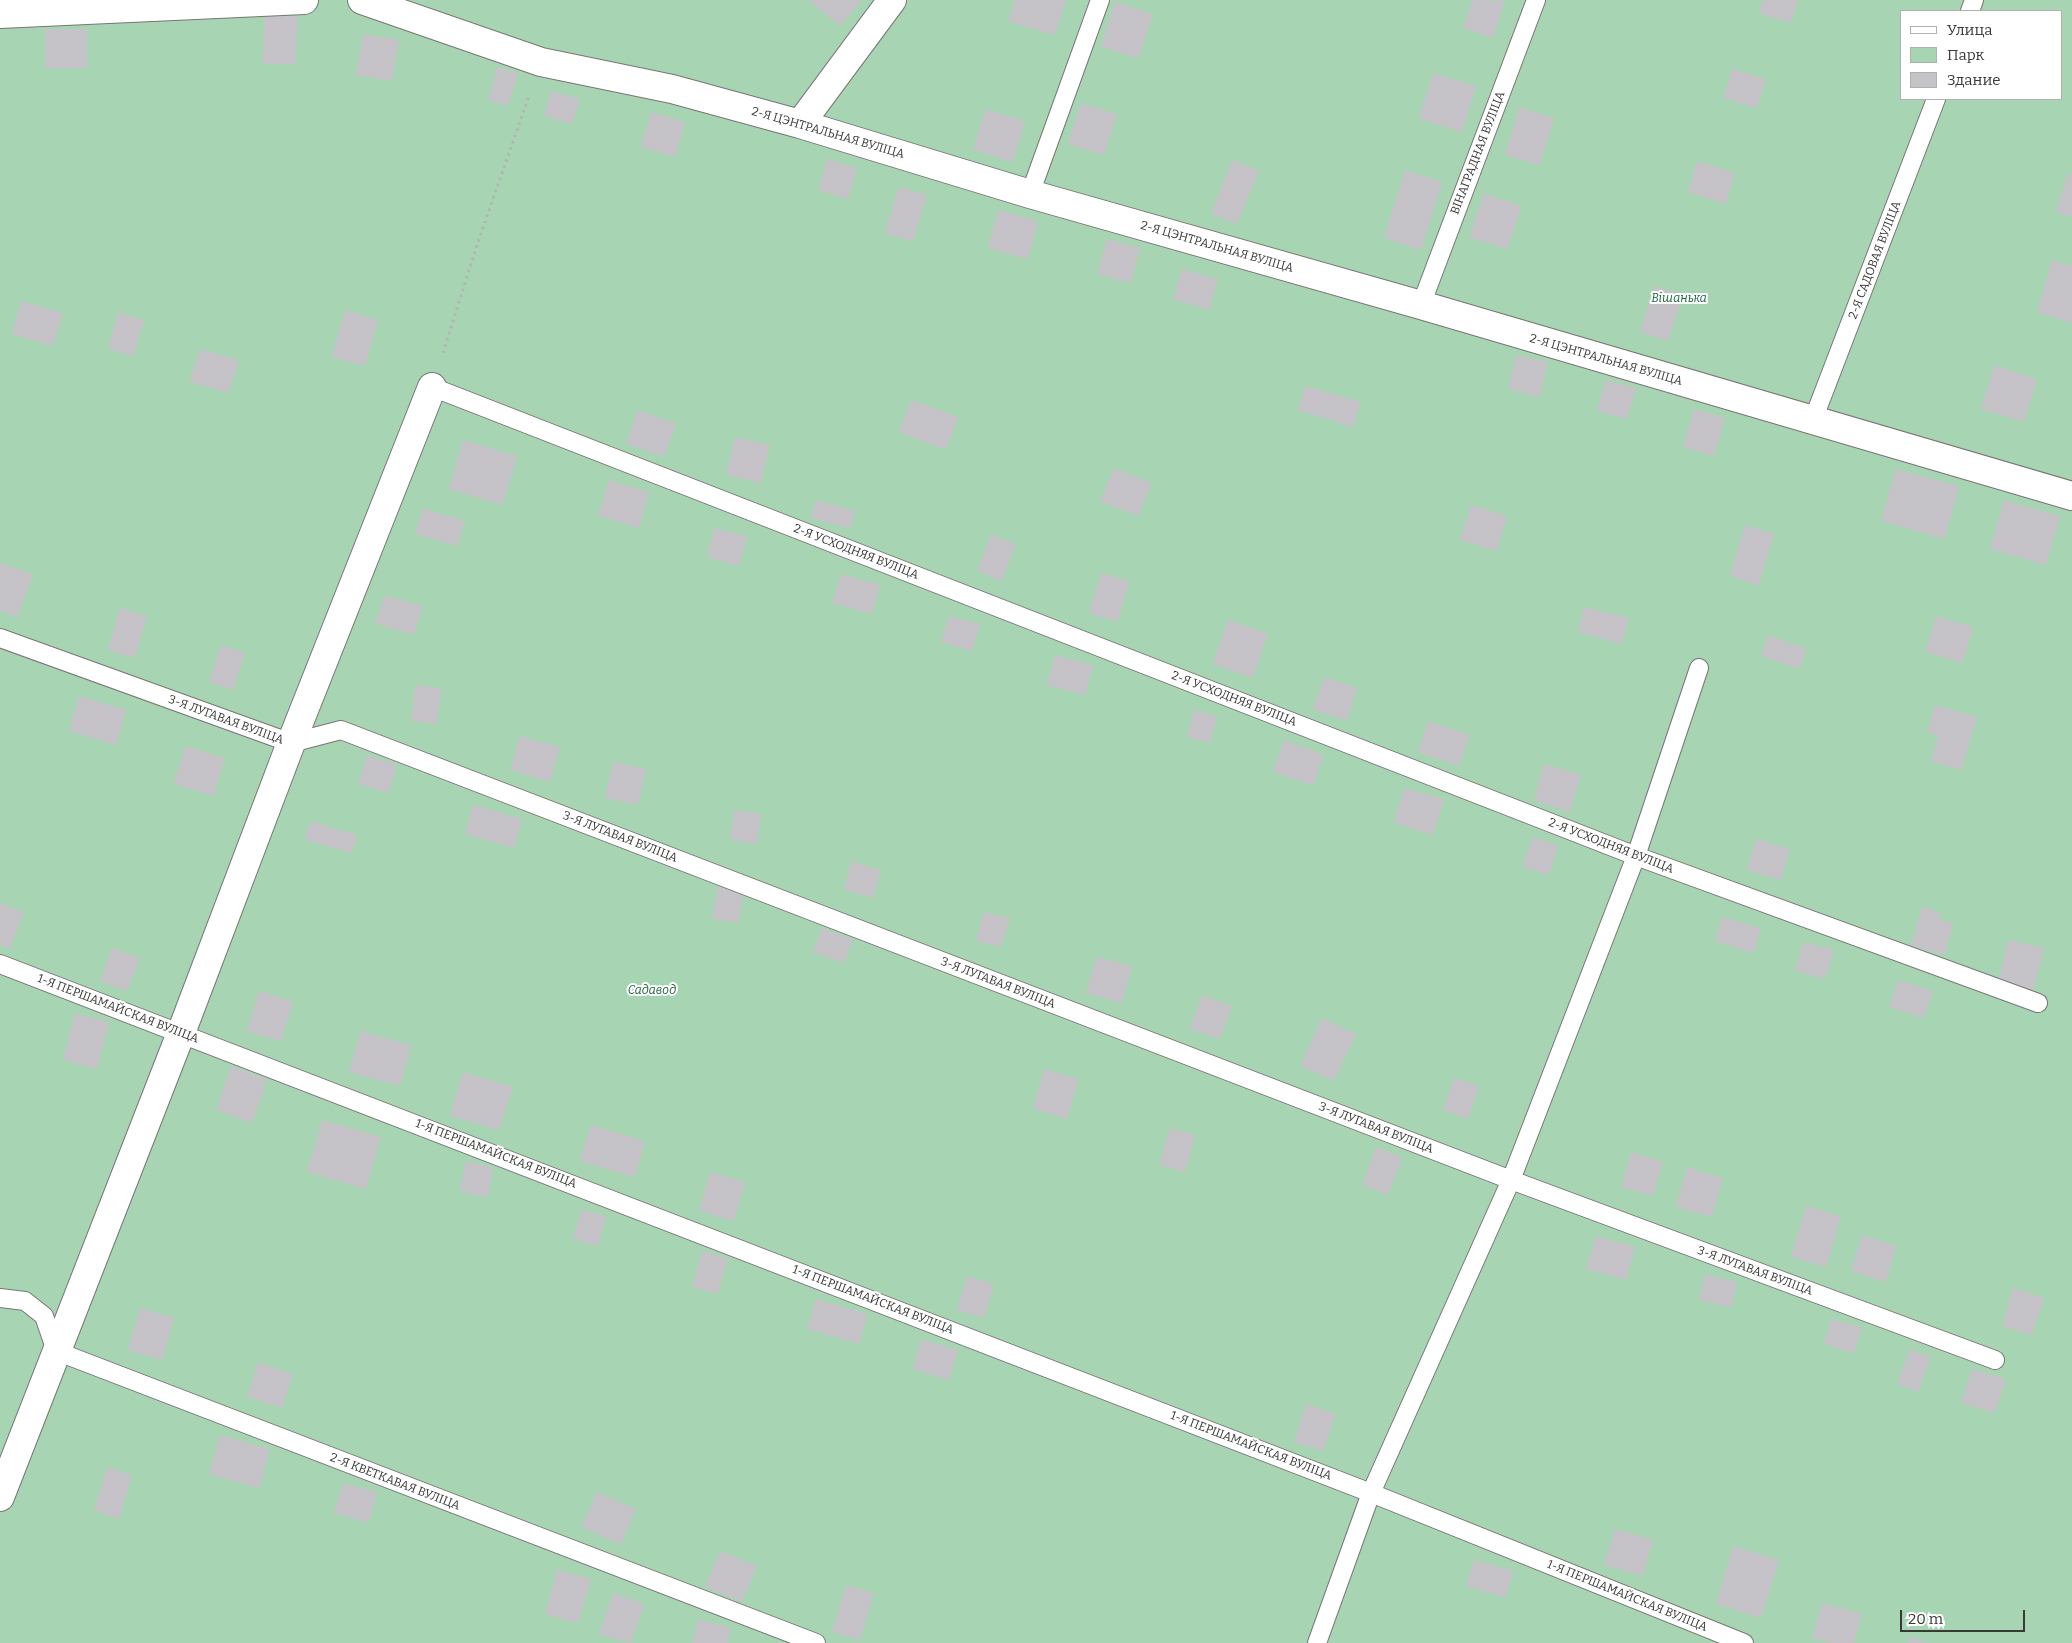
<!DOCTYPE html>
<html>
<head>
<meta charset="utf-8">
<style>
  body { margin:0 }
  #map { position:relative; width:2072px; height:1643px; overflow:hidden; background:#f1f0eb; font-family:Bitter,serif }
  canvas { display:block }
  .legend { position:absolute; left:1900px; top:10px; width:162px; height:90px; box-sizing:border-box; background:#fff; border:1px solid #b0b0af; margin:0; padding:6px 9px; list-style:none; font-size:15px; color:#393937 }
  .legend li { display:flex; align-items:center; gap:10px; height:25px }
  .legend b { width:25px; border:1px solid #b0b0af }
  .scale { position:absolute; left:1900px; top:1610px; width:125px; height:22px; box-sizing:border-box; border:2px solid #393937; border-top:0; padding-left:6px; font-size:15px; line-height:18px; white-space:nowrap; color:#393937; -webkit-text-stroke:4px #fff; paint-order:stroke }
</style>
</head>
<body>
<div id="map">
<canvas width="2072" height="1643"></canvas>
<ul class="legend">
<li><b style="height:6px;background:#fff"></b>Улица</li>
<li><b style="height:14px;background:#a7d5b4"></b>Парк</li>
<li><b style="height:14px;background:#c5c3c7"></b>Здание</li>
</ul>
<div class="scale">20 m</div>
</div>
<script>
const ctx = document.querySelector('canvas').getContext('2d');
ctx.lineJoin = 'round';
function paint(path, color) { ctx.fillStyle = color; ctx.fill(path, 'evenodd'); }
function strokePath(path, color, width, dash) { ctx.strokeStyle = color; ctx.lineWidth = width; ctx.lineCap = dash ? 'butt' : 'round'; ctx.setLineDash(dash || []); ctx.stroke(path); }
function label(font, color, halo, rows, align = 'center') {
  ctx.font = font + ' Bitter,serif'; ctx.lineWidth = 4; ctx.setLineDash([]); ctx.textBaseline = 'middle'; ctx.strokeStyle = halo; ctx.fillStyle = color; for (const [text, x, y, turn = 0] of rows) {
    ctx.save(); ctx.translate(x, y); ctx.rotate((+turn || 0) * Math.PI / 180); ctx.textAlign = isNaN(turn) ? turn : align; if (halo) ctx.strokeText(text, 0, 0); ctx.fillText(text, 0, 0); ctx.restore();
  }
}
paint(new Path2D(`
  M0 0H2072V1643H0ZM1901 11H2061V99H1901Z`), '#a7d5b4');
paint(new Path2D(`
  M808 0H862L840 26Z
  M1015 0H1066L1055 35 1008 21Z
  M1472 0 1505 1 1493 38 1463 28Z
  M1763 0H1798L1791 23 1759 13Z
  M1115 2 1153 14 1139 58 1101 47Z
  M265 14 298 16 295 65 262 63Z
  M45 29H87V68H45Z
  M363 34 399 40 392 81 356 75Z
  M497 67 518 73 508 106 488 100Z
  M1732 69 1766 79 1757 108 1723 98Z
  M1433 73 1476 86 1462 132 1419 119Z
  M551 91 580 99 572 124 544 116Z
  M1081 103 1117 114 1104 155 1068 144Z
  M1519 107 1554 118 1540 165 1505 155Z
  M985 109 1025 121 1013 162 973 150Z
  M651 112 685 122 675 157 641 147Z
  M827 159 857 168 848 199 818 190Z
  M1232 160 1259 171 1237 224 1211 214Z
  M1697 161 1735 173 1726 204 1688 192Z
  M1405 170 1442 182 1421 250 1384 238Z
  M2068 173 2072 174V217L2056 212Z
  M899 187 927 195 913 242 885 233Z
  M1484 193 1522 206 1507 249 1469 237Z
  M998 210 1038 221 1028 259 988 248Z
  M1107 239 1140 248 1131 283 1097 274Z
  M2052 260 2072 266V323L2037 312Z
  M1182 269 1218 279 1209 310 1173 299Z
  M1654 286 1683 295 1668 341 1640 332Z
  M21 301 63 313 53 346 12 334Z
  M345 310 378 320 365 366 332 357Z
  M118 312 144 320 134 356 108 349Z
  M200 349 239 360 229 393 190 382Z
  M1516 355 1548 362 1540 397 1508 389Z
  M1994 365 2037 379 2024 422 1981 409Z
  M1606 380 1636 388 1627 419 1597 411Z
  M1305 386 1361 402 1353 427 1298 410Z
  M911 400 958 417 946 450 899 432Z
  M1694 409 1725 418 1714 456 1683 447Z
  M638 410 676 424 664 457 626 444Z
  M735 437 770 445 761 483 726 475Z
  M463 440 517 456 503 505 449 489Z
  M1114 468 1152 483 1138 516 1100 501Z
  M1896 469 1959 486 1945 539 1881 521Z
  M609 480 649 492 639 528 598 516Z
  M816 500 855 511 850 528 811 518Z
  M2004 500 2060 516 2046 565 1990 549Z
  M1471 505 1507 516 1497 551 1460 540Z
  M423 508 465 521 457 546 415 534Z
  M1745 525 1774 534 1759 585 1730 576Z
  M714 528 747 536 739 566 707 557Z
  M991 534 1016 544 1002 581 977 571Z
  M0 563 33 574 18 617 0 611Z
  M1101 573 1129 581 1118 622 1089 613Z
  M841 574 880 585 872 614 832 603Z
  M385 595 423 606 414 635 375 623Z
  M1584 607 1629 618 1622 644 1578 632Z
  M120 608 147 616 135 658 108 650Z
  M949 616 980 624 972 651 941 642Z
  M1936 616 1973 627 1963 663 1925 652Z
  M1228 620 1268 633 1253 678 1213 664Z
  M1768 635 1807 649 1799 669 1761 656Z
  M221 645 245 653 233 690 209 682Z
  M1055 655 1093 665 1085 695 1047 685Z
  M1324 677 1357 688 1347 720 1313 710Z
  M415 685 441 688 437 724 411 721Z
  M79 696 126 710 116 745 69 731Z
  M1935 705 1977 717 1961 770 1931 761 1938 736 1927 732Z
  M1194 710 1217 716 1210 743 1187 737Z
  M1428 721 1470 735 1459 766 1418 752Z
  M520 736 560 747 550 782 510 770Z
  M1284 740 1324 755 1313 786 1273 772Z
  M185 746 225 758 214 796 174 784Z
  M367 755 397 764 389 793 358 784Z
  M613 762 646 769 638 805 605 798Z
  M1544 764 1581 775 1570 812 1534 801Z
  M1404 788 1444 799 1433 835 1394 823Z
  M473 805 522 819 514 848 465 834Z
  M734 810 761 814 757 844 730 840Z
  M310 821 357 835 352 853 305 840Z
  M1532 837 1558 845 1549 875 1523 867Z
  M1756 839 1790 849 1781 880 1747 870Z
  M851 861 881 870 873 898 844 890Z
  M718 887 744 892 738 923 712 919Z
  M0 903 24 912 10 949 0 945Z
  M1922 907 1941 912 1939 919 1953 923 1945 955 1911 946Z
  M984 912 1010 918 1001 947 976 941Z
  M1722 917 1761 928 1754 953 1715 941Z
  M822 928 853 939 844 963 813 952Z
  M2008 940 2044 948 2033 991 1998 983Z
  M1803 942 1834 950 1825 979 1795 971Z
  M112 948 140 958 127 991 100 981Z
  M1096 957 1132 966 1122 1003 1086 993Z
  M1898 980 1933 991 1924 1018 1889 1007Z
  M259 991 293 1001 281 1041 247 1031Z
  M1202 995 1232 1006 1220 1039 1190 1029Z
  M75 1013 109 1022 97 1069 63 1060Z
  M1322 1018 1356 1034 1334 1081 1300 1066Z
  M361 1031 411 1045 400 1086 349 1072Z
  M231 1066 267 1079 252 1123 216 1110Z
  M1044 1069 1079 1079 1067 1119 1033 1109Z
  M463 1072 513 1087 499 1130 450 1116Z
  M1454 1078 1479 1086 1468 1119 1443 1110Z
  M322 1120 381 1137 366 1189 307 1172Z
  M591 1125 645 1141 635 1177 580 1161Z
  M1170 1128 1195 1135 1185 1172 1159 1165Z
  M1376 1147 1402 1157 1388 1195 1362 1185Z
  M1631 1152 1663 1162 1653 1196 1621 1187Z
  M466 1161 493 1167 488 1197 460 1192Z
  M1687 1167 1723 1178 1712 1217 1676 1207Z
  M710 1172 745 1182 734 1221 699 1211Z
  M1806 1206 1841 1216 1826 1267 1791 1257Z
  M581 1210 606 1216 598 1246 573 1239Z
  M1862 1235 1896 1246 1886 1282 1851 1271Z
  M1596 1236 1635 1247 1626 1280 1586 1269Z
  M702 1251 728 1258 718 1294 692 1287Z
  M1705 1274 1737 1282 1731 1308 1699 1300Z
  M967 1276 994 1284 984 1318 957 1310Z
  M2013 1288 2044 1298 2032 1335 2002 1326Z
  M816 1299 868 1314 859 1344 807 1329Z
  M140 1308 174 1318 162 1360 128 1350Z
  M1831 1319 1862 1327 1854 1353 1824 1344Z
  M921 1339 958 1350 949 1380 913 1369Z
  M1910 1349 1931 1357 1918 1392 1897 1384Z
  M258 1362 293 1374 282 1408 247 1397Z
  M1972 1369 2006 1379 1995 1413 1961 1403Z
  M1306 1404 1336 1414 1323 1451 1294 1442Z
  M220 1435 270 1449 259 1488 209 1474Z
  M107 1467 132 1475 119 1519 94 1511Z
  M343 1483 377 1492 369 1523 334 1513Z
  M597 1492 636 1509 621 1544 581 1527Z
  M1615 1529 1653 1540 1643 1576 1604 1565Z
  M1733 1546 1779 1560 1761 1618 1716 1604Z
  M720 1551 757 1566 742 1602 705 1587Z
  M1474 1560 1513 1571 1506 1598 1466 1586Z
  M557 1569 591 1579 578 1623 545 1614Z
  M846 1585 874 1593 860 1640 832 1632Z
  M613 1593 644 1604 631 1643 599 1634Z
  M1822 1603 1862 1614 1854 1643H1832L1812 1638Z
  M699 1619 731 1628 727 1643H692Z
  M1910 1637 1928 1643H1908Z`), '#c5c3c7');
const lane = new Path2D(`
  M1970 11 1974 0
  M1030 194 1100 0
  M1421 305 1536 0
  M432 387 1636 856 2038 1003
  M1813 420 1936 99
  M0 638 291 743 341 730 1511 1180 1995 1360
  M0 964 1371 1493 1744 1643
  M0 1298 25 1301 44 1316 56 1351 816 1643
  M1317 1643 1371 1493 1511 1180 1636 856 1699 668`);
const street = new Path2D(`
  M362 0 541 62 672 89 800 124 1030 194 1421 305 2072 496
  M0 14 304 0
  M800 124 892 0
  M0 1497 181 1033 291 743 432 387`);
strokePath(lane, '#777672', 20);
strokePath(street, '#777672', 30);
strokePath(new Path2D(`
  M443 353 478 242 529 96`), '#b4b3af', 3, [2.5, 4]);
strokePath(lane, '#fff', 18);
strokePath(street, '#fff', 28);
label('12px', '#393937', '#fff', [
  ["2-Я ЦЭНТРАЛЬНАЯ ВУЛІЦА",828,133,16],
  ["ВІНАГРАДНАЯ ВУЛІЦА",1478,153,-69],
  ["2-Я ЦЭНТРАЛЬНАЯ ВУЛІЦА",1217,247,16],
  ["2-Я САДОВАЯ ВУЛІЦА",1875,260,-69],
  ["2-Я ЦЭНТРАЛЬНАЯ ВУЛІЦА",1606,360,16],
  ["2-Я УСХОДНЯЯ ВУЛІЦА",856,552,21],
  ["2-Я УСХОДНЯЯ ВУЛІЦА",1234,699,21],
  ["3-Я ЛУГАВАЯ ВУЛІЦА",226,720,20],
  ["3-Я ЛУГАВАЯ ВУЛІЦА",620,837,21],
  ["2-Я УСХОДНЯЯ ВУЛІЦА",1611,846,21],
  ["3-Я ЛУГАВАЯ ВУЛІЦА",998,983,21],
  ["1-Я ПЕРШАМАЙСКАЯ ВУЛІЦА",118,1009,21],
  ["3-Я ЛУГАВАЯ ВУЛІЦА",1376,1128,21],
  ["1-Я ПЕРШАМАЙСКАЯ ВУЛІЦА",496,1154,21],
  ["3-Я ЛУГАВАЯ ВУЛІЦА",1755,1271,20],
  ["1-Я ПЕРШАМАЙСКАЯ ВУЛІЦА",873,1300,21],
  ["1-Я ПЕРШАМАЙСКАЯ ВУЛІЦА",1251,1446,21],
  ["2-Я КВЕТКАВАЯ ВУЛІЦА",395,1482,21],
  ["1-Я ПЕРШАМАЙСКАЯ ВУЛІЦА",1627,1596,22]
]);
label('italic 12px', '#1e653b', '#fff', [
  ["Вішанька",1679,299],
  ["Садавод",652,991]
]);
</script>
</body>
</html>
